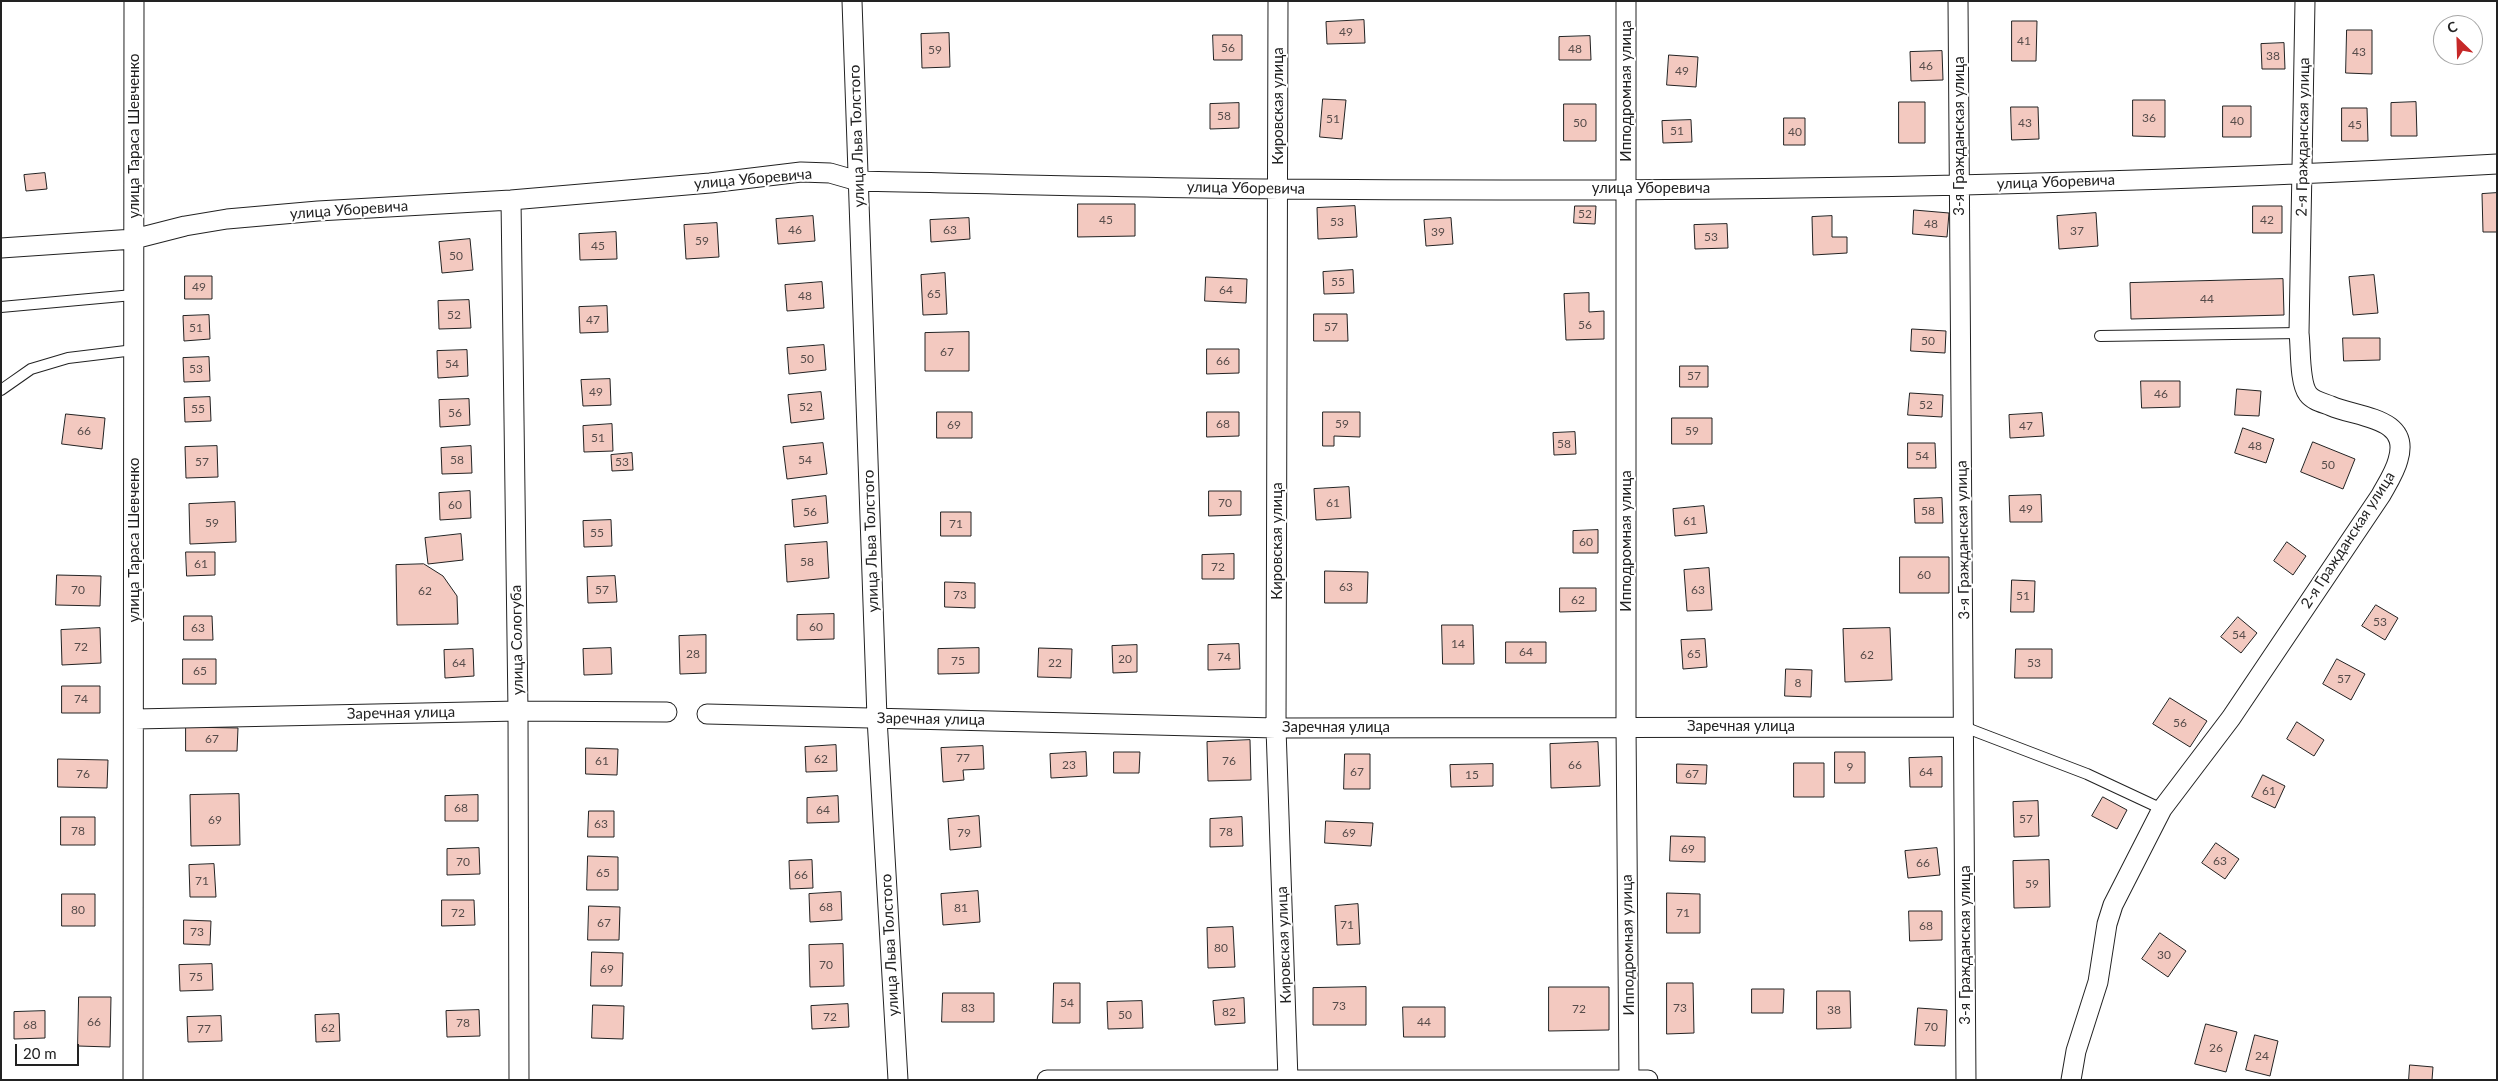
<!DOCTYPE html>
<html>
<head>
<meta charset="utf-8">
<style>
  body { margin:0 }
  #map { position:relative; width:2498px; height:1081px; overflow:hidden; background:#fff; font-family:Lato,sans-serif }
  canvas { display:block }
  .frame { position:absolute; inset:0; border:2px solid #222; pointer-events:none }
  .north { position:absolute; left:2433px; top:15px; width:50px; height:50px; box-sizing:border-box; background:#fff; border:1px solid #a7a7a7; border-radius:50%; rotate:336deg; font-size:14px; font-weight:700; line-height:20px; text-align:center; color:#222 }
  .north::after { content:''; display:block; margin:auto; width:18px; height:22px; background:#c62828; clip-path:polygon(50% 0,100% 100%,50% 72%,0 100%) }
  .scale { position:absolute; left:15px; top:1044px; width:64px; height:22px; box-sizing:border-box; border:2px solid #222; border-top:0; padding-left:6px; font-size:15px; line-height:18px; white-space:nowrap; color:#222; -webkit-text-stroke:4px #fff; paint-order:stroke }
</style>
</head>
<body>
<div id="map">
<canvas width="2498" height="1081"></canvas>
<div class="frame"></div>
<div class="north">С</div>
<div class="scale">20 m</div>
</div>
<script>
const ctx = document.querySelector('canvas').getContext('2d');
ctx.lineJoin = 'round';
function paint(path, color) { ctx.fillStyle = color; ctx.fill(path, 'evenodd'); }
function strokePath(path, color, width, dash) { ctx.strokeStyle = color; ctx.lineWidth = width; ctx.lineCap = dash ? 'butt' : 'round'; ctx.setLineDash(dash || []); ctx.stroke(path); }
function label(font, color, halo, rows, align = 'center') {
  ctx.font = font + ' Lato,sans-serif'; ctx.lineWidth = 4; ctx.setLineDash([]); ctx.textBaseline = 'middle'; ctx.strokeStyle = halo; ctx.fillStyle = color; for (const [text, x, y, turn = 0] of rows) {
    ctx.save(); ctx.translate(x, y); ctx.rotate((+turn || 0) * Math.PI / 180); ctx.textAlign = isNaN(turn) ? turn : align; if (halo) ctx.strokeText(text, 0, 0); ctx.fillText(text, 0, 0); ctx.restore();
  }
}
const building = new Path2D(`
  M1364 20 1365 43 1327 44 1326 22Z
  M2012 21H2037L2036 61H2012Z
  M2347 30H2372V74L2346 73Z
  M949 33 950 67 922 68 921 34Z
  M1213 35H1242V60H1214Z
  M1590 36 1591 60H1559V37Z
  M2284 43 2285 69H2262L2261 44Z
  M1942 51 1943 80 1911 81 1910 52Z
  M1669 55 1698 57 1696 87 1667 85Z
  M1323 99 1346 100 1342 139 1320 137Z
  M2133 100H2165V137L2133 136Z
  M1899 102H1925V143H1899Z
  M2416 102 2417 136H2391V103Z
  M1239 103V128L1210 129V104Z
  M1564 104H1596V141H1564Z
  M2223 106H2251V137H2223Z
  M2011 107H2038L2039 139 2012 140Z
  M2342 108H2367L2368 141H2342Z
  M1784 118H1805V145H1784Z
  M1691 120 1692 142 1663 143 1662 121Z
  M45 173 47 189 26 191 24 175Z
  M2497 193V232H2483L2482 194Z
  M1078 204H1135V236L1078 237Z
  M1355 206 1357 237 1318 239 1317 208Z
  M1575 206H1596L1595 224 1574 223Z
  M2253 206H2282V233H2253Z
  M1914 210 1949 213 1947 237 1913 234Z
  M2096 213 2098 246 2059 249 2057 216Z
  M813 216 815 241 778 244 776 219Z
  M1832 216V237H1847V253L1813 255 1812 217Z
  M969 218 970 239 931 242 930 220Z
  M1451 218 1453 244 1426 246 1424 220Z
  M717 223 719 257 686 259 684 225Z
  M1727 224 1728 248 1695 249 1694 225Z
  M616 232 617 259 580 260 579 234Z
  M470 239 473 270 442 273 439 242Z
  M1353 270 1354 293 1324 294 1323 272Z
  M945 273 947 314 923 315 921 275Z
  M2374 275 2378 313 2353 315 2349 277Z
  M185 276H212V299H185Z
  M1206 277 1247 279 1246 303 1205 301Z
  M2283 279 2284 315 2131 319 2130 283Z
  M822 282 824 308 787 311 785 285Z
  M1589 293V312L1604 311V339L1566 340 1564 294Z
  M469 300 471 328 439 329 438 301Z
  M607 306 608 332 580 333 579 307Z
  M1314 314H1347L1348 341H1314Z
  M209 315 210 339 184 341 183 316Z
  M1912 329 1946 331 1945 353 1911 351Z
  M969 332V371H925V333Z
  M2343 338H2380V360L2344 361Z
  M824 345 826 370 789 374 787 348Z
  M1207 349H1239V373L1207 374Z
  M467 350 468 376 438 378 437 351Z
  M209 357 210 381 184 382 183 358Z
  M1680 366H1708V387H1680Z
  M610 379 611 405 583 406 581 380Z
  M2141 381H2180V407L2142 408Z
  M2237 389 2261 391 2259 416 2235 415Z
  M821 392 824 419 791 423 788 395Z
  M1910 393 1943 395 1942 417 1908 415Z
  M210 397 211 421 185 422 184 398Z
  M469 399 470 425 440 427 439 400Z
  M937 412H972V438H937Z
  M1207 412H1239V436L1207 437Z
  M1323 412H1360V437L1334 436V446H1323Z
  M2042 413 2044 436 2010 438 2009 415Z
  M66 414 105 418 102 449 62 444Z
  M1672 418H1712V444H1672Z
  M612 424 613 451 584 452 583 426Z
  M2243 428 2274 439 2266 463 2235 453Z
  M1575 432 1576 454 1554 455 1553 433Z
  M2313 442 2355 459 2343 489 2301 472Z
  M823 443 827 474 787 479 783 447Z
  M1908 443H1935L1936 468H1908Z
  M217 446 218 477 186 478 185 447Z
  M471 446 472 473 442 474 441 448Z
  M632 453 633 470 612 471 611 455Z
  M1349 487 1351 518 1316 520 1314 489Z
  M470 491 471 518 440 520 439 493Z
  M1209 491H1241V515L1209 516Z
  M2041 495 2042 522H2010L2009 496Z
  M826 496 828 523 794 527 792 500Z
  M1942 498 1943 523H1915L1914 499Z
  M235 502 236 542 190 544 189 504Z
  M1704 506 1707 533 1675 536 1673 509Z
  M941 512H971V536H941Z
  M611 520 612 546 584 547 583 521Z
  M1598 530V553H1573V531Z
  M461 534 463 560 428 564 425 538Z
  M827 542 829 578 787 582 785 545Z
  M2287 542 2306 556 2293 575 2274 561Z
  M186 552H215V575L187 576Z
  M1234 554V579H1202V555Z
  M1900 557H1949V593H1900Z
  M424 564 443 576 457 596 458 624 397 625 396 565Z
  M1709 568 1712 610 1687 611 1684 570Z
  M1325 571 1368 572 1367 603H1325Z
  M57 575 101 576 100 606 56 605Z
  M615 576 617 602 588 603 587 577Z
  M2012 580 2035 581 2034 612H2011Z
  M945 582 975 583V608L945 607Z
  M1560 588H1596V611L1560 612Z
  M2376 605 2398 618 2385 640 2362 626Z
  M834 614V639L797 640V615Z
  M184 616H212L213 640H184Z
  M2238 617 2257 633 2241 653 2221 637Z
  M1442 625H1473L1474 664H1443Z
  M100 628 101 663 62 665 61 630Z
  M1890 628 1892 680 1845 682 1843 629Z
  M706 635V673L680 674 679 636Z
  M1705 639 1707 667 1683 669 1681 640Z
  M1506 642H1546V663H1506Z
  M1239 644 1240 669 1208 670V645Z
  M1137 645V672L1113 673 1112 646Z
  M611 648 612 674 584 675 583 649Z
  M979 648V673L938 674V649Z
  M1039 648 1072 649 1071 678 1038 677Z
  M473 649 474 676 445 678 444 650Z
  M2016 649H2052V678H2015Z
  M183 659H216V684H183Z
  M2337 659 2365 674 2351 700 2323 684Z
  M1786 669 1812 670 1811 697 1785 696Z
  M62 686H100V713H62Z
  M2170 698 2207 721 2190 747 2153 724Z
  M2297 722 2324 740 2314 756 2287 739Z
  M186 727 238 728 237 751H186Z
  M1250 740 1251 780 1208 781 1207 742Z
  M1598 742 1600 786 1551 788 1550 744Z
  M836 745 837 771 806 772 805 747Z
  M983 746 984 769 963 770 964 780 943 782 941 748Z
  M586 748 618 749 617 775 586 774Z
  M1086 752 1087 776 1051 778 1050 754Z
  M1114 752H1140L1139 773H1114Z
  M1835 752H1865V783H1835Z
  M1345 754H1370V789H1344Z
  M1942 757V787H1910L1909 758Z
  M58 759 108 760 107 788 58 787Z
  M1794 763H1824V797H1794Z
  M1493 764V786L1451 787 1450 765Z
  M1677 764 1707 765 1706 784 1677 783Z
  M2263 775 2285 786 2275 808 2252 797Z
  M239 794 240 845 191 846 190 795Z
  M478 795V821H445V796Z
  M838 796 839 822 807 823V798Z
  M2103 797 2127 810 2117 829 2092 816Z
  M2038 801 2039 836 2014 837 2013 802Z
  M589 811H614V837H588Z
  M979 816 981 847 950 850 948 819Z
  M61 817H95V845H61Z
  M1242 817 1243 846 1210 847V819Z
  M1326 821 1373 823 1371 846 1325 843Z
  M1671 836 1705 837V862L1670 861Z
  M2216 843 2239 859 2225 879 2202 863Z
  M479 848 480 874 447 875V849Z
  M1937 848 1940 875 1908 878 1905 851Z
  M588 856 618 857V890H587Z
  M812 860 813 888 790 889 789 861Z
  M2049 860 2050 907 2014 908 2013 861Z
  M214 864 216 897H190L189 865Z
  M978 891 980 922 943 925 941 894Z
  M841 892 842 920 810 922 809 894Z
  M1667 893 1700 894V933H1667Z
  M62 894H95V926H62Z
  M442 900H474L475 925 442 926Z
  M1358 904 1360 944 1337 945 1335 906Z
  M589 906 620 907 619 940H588Z
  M1909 911H1942V940L1910 941Z
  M184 920 211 921 210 945 184 944Z
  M1233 927 1235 967 1208 968 1207 928Z
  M2160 933 2186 951 2168 977 2142 959Z
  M843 944 844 986 810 987 809 945Z
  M592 952 623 953 622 986H591Z
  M212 964 213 990 180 991 179 965Z
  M1054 983H1080V1023H1053Z
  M1667 983H1693L1694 1033 1667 1034Z
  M1366 987V1025H1313V988Z
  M1549 987H1609V1030L1549 1031Z
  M1752 989H1784L1783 1013H1752Z
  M1817 991H1850L1851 1028 1817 1029Z
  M943 993H994V1022H942Z
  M79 997H111L110 1047 78 1046Z
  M1244 998 1245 1023 1215 1025 1213 1001Z
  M1142 1001 1143 1028 1108 1029 1107 1002Z
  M848 1004 849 1027 812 1029 811 1006Z
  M593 1005 624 1006 623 1039 592 1038Z
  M1403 1007H1445V1037H1404Z
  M1918 1008 1947 1010 1945 1046 1915 1045Z
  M479 1010 480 1036 447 1037 446 1011Z
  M45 1011V1038L14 1039V1012Z
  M339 1014 340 1041 316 1042 315 1015Z
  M221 1016 222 1041 188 1042 187 1017Z
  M2206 1024 2237 1032 2226 1072 2195 1064Z
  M2255 1035 2278 1041 2270 1076 2246 1070Z
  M2410 1065 2433 1067 2432 1080H2409Z`);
paint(building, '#f3c9c0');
strokePath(building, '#222', 1);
const service = new Path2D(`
  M1 307 133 295
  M2100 336 2299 333
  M1 390 31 369 68 358 134 350
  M1964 727 2087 774 2162 809`);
const minor = new Path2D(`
  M852 1 877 718 898 1080
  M1278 1 1276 728 1288 1080
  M1626 1V726L1629 1080
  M1958 1 1966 1080
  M511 200 518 711 519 1080
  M1 248 134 239 185 226 227 219 318 211 511 200 710 183 801 172 830 173 858 181C998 184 1138 188 1278 189 1684 193 2091 187 2497 164
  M707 714 1276 728 1964 727
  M135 719 518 711 667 712
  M133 1080 134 1
  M1047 1080H1648
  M2071 1080 2076 1051 2098 982 2107 924 2113 905 2162 809 2231 718 2381 495C2387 484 2395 472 2398 460 2411 417 2359 418 2331 406 2324 403 2313 401 2308 394 2299 382 2301 348 2299 333L2305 1`);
strokePath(service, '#222', 12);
strokePath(minor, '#222', 21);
strokePath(service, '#fff', 10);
strokePath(minor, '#fff', 19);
label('12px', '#564c4a', null, [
  ["49",1346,32],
  ["41",2024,41],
  ["56",1228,48],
  ["48",1575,49],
  ["59",935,50],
  ["43",2359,52],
  ["38",2273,56],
  ["46",1926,66],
  ["49",1682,71],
  ["58",1224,116],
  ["36",2149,118],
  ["51",1333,119],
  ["40",2237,121],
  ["50",1580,123],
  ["43",2025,123],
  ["45",2355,125],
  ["51",1677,131],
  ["40",1795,132],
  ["52",1585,214],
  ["45",1106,220],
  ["42",2267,220],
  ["53",1337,222],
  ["48",1931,224],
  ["46",795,230],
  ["63",950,230],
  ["37",2077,231],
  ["39",1438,232],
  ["53",1711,237],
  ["59",702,241],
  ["45",598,246],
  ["50",456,256],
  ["55",1338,282],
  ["49",199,287],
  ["64",1226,290],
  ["65",934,294],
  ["48",805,296],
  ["44",2207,299],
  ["52",454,315],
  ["47",593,320],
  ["56",1585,325],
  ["57",1331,327],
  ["51",196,328],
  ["50",1928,341],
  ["67",947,352],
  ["50",807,359],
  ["66",1223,361],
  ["54",452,364],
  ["53",196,369],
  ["57",1694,376],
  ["49",596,392],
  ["46",2161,394],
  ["52",1926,405],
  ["52",806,407],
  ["55",198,409],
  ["56",455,413],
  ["68",1223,424],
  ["59",1342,424],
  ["69",954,425],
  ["47",2026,426],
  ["66",84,431],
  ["59",1692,431],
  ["51",598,438],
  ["58",1564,444],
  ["48",2255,446],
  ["54",1922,456],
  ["58",457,460],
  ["54",805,460],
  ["57",202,462],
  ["53",622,462],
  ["50",2328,465],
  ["70",1225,503],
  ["61",1333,503],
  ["60",455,505],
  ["49",2026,509],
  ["58",1928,511],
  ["56",810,512],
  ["61",1690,521],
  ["59",212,523],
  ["71",956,524],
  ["55",597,533],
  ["60",1586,542],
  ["58",807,562],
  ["61",201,564],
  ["72",1218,567],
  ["60",1924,575],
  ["63",1346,587],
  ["70",78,590],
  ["57",602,590],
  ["63",1698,590],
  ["62",425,591],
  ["73",960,595],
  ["51",2023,596],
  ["62",1578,600],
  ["53",2380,622],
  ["60",816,627],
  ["63",198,628],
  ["54",2239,635],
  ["14",1458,644],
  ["72",81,647],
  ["64",1526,652],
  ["28",693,654],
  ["65",1694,654],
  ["62",1867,655],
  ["74",1224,657],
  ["20",1125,659],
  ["75",958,661],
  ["64",459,663],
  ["22",1055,663],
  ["53",2034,663],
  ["65",200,671],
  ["57",2344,679],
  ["8",1798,683],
  ["74",81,699],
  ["56",2180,723],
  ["67",212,739],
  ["77",963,758],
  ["62",821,759],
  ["61",602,761],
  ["76",1229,761],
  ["23",1069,765],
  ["66",1575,765],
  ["9",1850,767],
  ["67",1357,772],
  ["64",1926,772],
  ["76",83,774],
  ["67",1692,774],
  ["15",1472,775],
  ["61",2269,791],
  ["68",461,808],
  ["64",823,810],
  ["57",2026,819],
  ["69",215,820],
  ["63",601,824],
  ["78",78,831],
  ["78",1226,832],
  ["79",964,833],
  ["69",1349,833],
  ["69",1688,849],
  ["63",2220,861],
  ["70",463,862],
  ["66",1923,863],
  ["65",603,873],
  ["66",801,875],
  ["71",202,881],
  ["59",2032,884],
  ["68",826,907],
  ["81",961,908],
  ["80",78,910],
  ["72",458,913],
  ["71",1683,913],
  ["67",604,923],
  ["71",1347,925],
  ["68",1926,926],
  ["73",197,932],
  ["80",1221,948],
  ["30",2164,955],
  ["70",826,965],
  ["69",607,969],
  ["75",196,977],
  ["54",1067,1003],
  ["73",1339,1006],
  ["83",968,1008],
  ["73",1680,1008],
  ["72",1579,1009],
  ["38",1834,1010],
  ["82",1229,1012],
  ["50",1125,1015],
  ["72",830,1017],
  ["66",94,1022],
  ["44",1424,1022],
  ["78",463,1023],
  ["68",30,1025],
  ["70",1931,1027],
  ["62",328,1028],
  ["77",204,1029],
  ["26",2216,1048],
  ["24",2262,1056]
]);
label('15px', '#222', '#fff', [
  ["Ипподромная улица",1626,91,-90],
  ["Кировская улица",1278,106,-90],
  ["улица Тараса Шевченко",134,136,-90],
  ["улица Льва Толстого",857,136,-92],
  ["3-я Гражданская улица",1959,136,-90],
  ["2-я Гражданская улица",2303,137,-89],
  ["улица Уборевича",753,179,-5],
  ["улица Уборевича",2056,182,-2],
  ["улица Уборевича",1246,188,1],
  ["улица Уборевича",1651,188],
  ["улица Уборевича",349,210,-4],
  ["улица Тараса Шевченко",134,540,-90],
  ["3-я Гражданская улица",1963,540,-91],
  ["2-я Гражданская улица",2348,540,-57],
  ["улица Льва Толстого",871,541,-92],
  ["Кировская улица",1277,541,-90],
  ["Ипподромная улица",1626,541,-90],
  ["улица Сологуба",517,640,-91],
  ["Заречная улица",401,713,-1],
  ["Заречная улица",931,719,1],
  ["Заречная улица",1741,726],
  ["Заречная улица",1336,727],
  ["улица Льва Толстого",890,945,-93],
  ["Кировская улица",1284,945,-92],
  ["Ипподромная улица",1628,945,-91],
  ["3-я Гражданская улица",1965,945,-90]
]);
</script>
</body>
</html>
